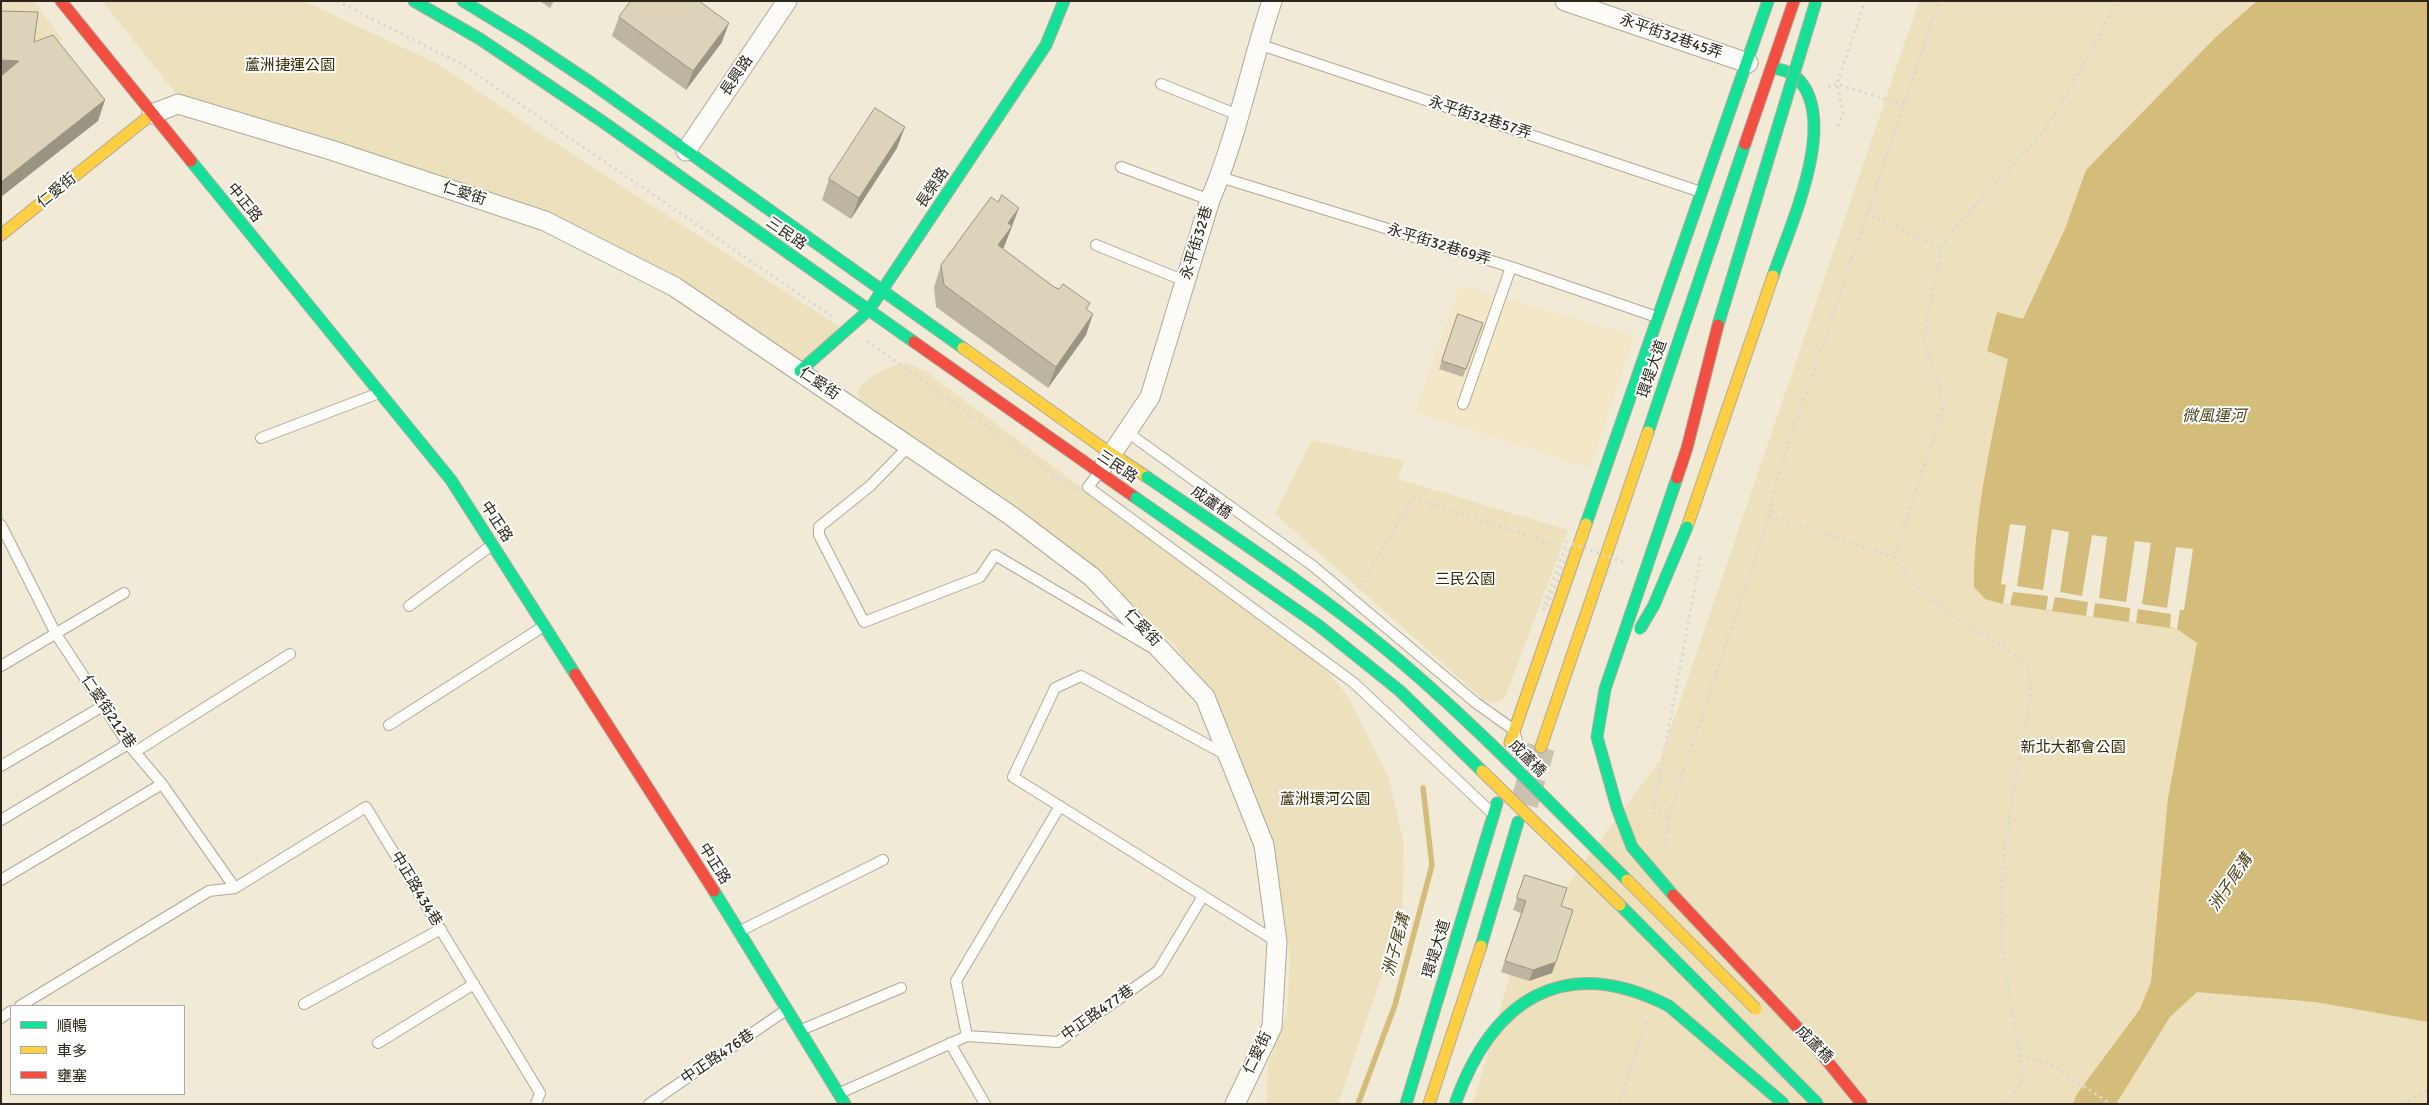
<!DOCTYPE html>
<html>
<head>
<meta charset="utf-8">
<style>
  body { margin:0 }
  #map { position:relative; width:2429px; height:1105px; overflow:hidden; background:#f1ead7; font-family:Signika,"Noto Sans TC",sans-serif }
  canvas { display:block }
  .frame { position:absolute; inset:0; border:2px solid #2c271a; pointer-events:none }
  .legend { position:absolute; left:10px; top:1005px; width:175px; height:90px; box-sizing:border-box; background:#fff; border:1px solid #aba9a3; margin:0; padding:6px 9px; list-style:none; font-size:15px; color:#2c271a }
  .legend li { display:flex; align-items:center; gap:10px; height:25px }
  .legend b { width:25px; border:1px solid #aba9a3 }
</style>
</head>
<body>
<div id="map">
<canvas width="2429" height="1105"></canvas>
<div class="frame"></div>
<ul class="legend">
<li><b style="height:6px;background:#16e098"></b>順暢</li>
<li><b style="height:6px;background:#ffcf43"></b>車多</li>
<li><b style="height:6px;background:#f24e42"></b>壅塞</li>
</ul>
</div>
<script>
const ctx = document.querySelector('canvas').getContext('2d');
ctx.lineJoin = 'round';
function paint(path, color) { ctx.fillStyle = color; ctx.fill(path, 'evenodd'); }
function strokePath(path, color, width, dash) { ctx.strokeStyle = color; ctx.lineWidth = width; ctx.lineCap = dash ? 'butt' : 'round'; ctx.setLineDash(dash || []); ctx.stroke(path); }
function label(font, color, halo, rows, align = 'center') {
  ctx.font = font + ' Signika,"Noto Sans TC",sans-serif'; ctx.lineWidth = 4; ctx.setLineDash([]); ctx.textBaseline = 'middle'; ctx.strokeStyle = halo; ctx.fillStyle = color; for (const [text, x, y, turn = 0] of rows) {
    ctx.save(); ctx.translate(x, y); ctx.rotate((+turn || 0) * Math.PI / 180); ctx.textAlign = isNaN(turn) ? turn : align; if (halo) ctx.strokeText(text, 0, 0); ctx.fillText(text, 0, 0); ctx.restore();
  }
}
paint(new Path2D(`
  M1460 285 1634 336 1590 468 1416 412Z`), '#f3e7c7');
paint(new Path2D(`
  M1 1H34L63 40 28 55 1 50Z
  M102 1H303L436 63 535 130 846 331 800 371 552 216 177 95Z
  M1919 1H2428V1104H1473L1516 954 1660 760Z
  M904 362 925 371 1326 670 1347 695 1388 777 1404 843 1402 916 1338 1104H1267L1268 1065 1287 1012 1290 956 1271 848 1233 736 1203 685 1174 645 1099 572 867 409C863 404 858 399 858 392 860 379 892 365 904 362Z
  M1312 440 1404 461 1398 479 1568 530 1505 698 1495 703 1484 700 1275 514Z`), '#ede0bc');
paint(new Path2D(`
  M2257 1H2428V1022L2315 1002 2197 992 2170 1017 2116 1104H2073L2077 1094 2140 1009 2151 982 2168 798 2197 643 2177 629 2003 604 1985 599 1974 587C1974 510 1993 434 2008 359L1987 351 1997 312 2023 319 2065 229 2086 170 2216 37Z`), '#d4bc7a');
paint(new Path2D(`
  M2010 524 2026 526 2017 586 2043 590 2052 529 2069 532 2060 592 2082 596 2092 535 2107 537 2099 598 2126 602 2135 541 2151 543 2142 604 2167 608 2176 547 2193 549 2184 610H2180L2177 629 2170 627 2171 614 2138 609 2136 623 2129 622 2130 608 2095 603 2093 617 2086 616 2088 602 2055 597 2052 611 2046 610 2048 596 2013 592 2010 605 2003 604 2006 585 2001 584Z`), '#f1ead7');
strokePath(new Path2D(`
  M1358 1104 1395 1005 1432 865 1423 788`), '#d4bc7a', 5.5);
strokePath(new Path2D(`
  M1524 804 1541 747`), '#cac3b1', 28, [28, 14]);
const lane = new Path2D(`
  M1258 44 1701 192
  M1161 84 1238 115
  M1121 167 1210 200
  M1220 177 1511 267 1657 317
  M1096 245 1185 281
  M1463 404 1511 267
  M1127 432 1313 566 1476 703 1514 730 1524 767
  M261 438 379 393
  M909 446 870 486 819 527V535L864 622 980 577 995 555 1149 646
  M1098 474 1088 487 1354 683 1491 812
  M1 525 56 634 128 744 162 784 235 888
  M409 606 492 545
  M1 666 124 593
  M389 725 544 626
  M135 752 290 654
  M1228 756 1081 676 1055 688 1013 777 1277 942
  M1 766 103 706
  M1 820 128 744
  M1 880 162 784
  M740 931 883 860
  M304 1004 441 929
  M20 1006 209 891 235 888 366 807 540 1093 536 1104
  M1 1018 11 1011
  M801 1030 901 988
  M967 1036 956 981 1060 806
  M378 1043 474 984
  M950 1043 985 1104
  M840 1093 967 1036 1058 1042 1158 971 1203 896
  M649 1104 786 1010`);
const street = new Path2D(`
  M1565 1 1748 63
  M152 114 178 104 331 150 545 221 675 287 1010 515 1092 577 1205 697 1264 845 1277 942 1272 1027 1235 1104
  M686 151 787 1
  M1105 464 1150 397 1210 200C1237 137 1250 67 1272 1`);
const fast = new Path2D(`
  M414 1 480 39 603 122 914 342
  M463 1 527 40 590 82 963 348
  M191 161 451 480 575 674
  M1773 276C1789 228 1842 117 1795 76 1790 71 1781 70 1774 68
  M800 371 869 310 1046 45 1064 1
  M1648 432 1745 144
  M1586 524 1768 1
  M714 891 845 1104
  M1481 946 1518 822
  M1406 1104 1497 803`);
const slow = new Path2D(`
  M1 235 152 114
  M963 348 1100 446 1147 477
  M1687 527 1773 276
  M1510 743 1586 524
  M1541 747 1648 432
  M1429 1104 1481 946`);
const jam = new Path2D(`
  M61 1 191 161
  M1745 144 1794 1
  M914 342 1136 498
  M575 674 714 891`);
strokePath(lane, '#aea99a', 12);
strokePath(street, '#aea99a', 21);
strokePath(fast, '#aea99a', 13);
strokePath(slow, '#aea99a', 13);
strokePath(jam, '#aea99a', 13);
strokePath(new Path2D(`
  M337 1 463 65 831 316
  M1829 85 1830 87 1837 84 1904 105
  M1838 126 1843 113 1837 84 1865 1
  M1866 213 1941 248 1924 340 1940 390 1942 410 1894 557C1921 603 1974 627 2017 656L2028 670 2031 691 2004 849 2001 902 2002 950 2022 1071 2020 1084 2006 1104
  M1941 248 1956 226 2047 128 2090 54 2116 1
  M867 341 1075 490
  M1769 516 1894 557
  M1359 588 1413 498 1557 545
  M1668 817 1653 813 1701 554
  M1665 853 1668 817 1769 516 1776 482 1939 1
  M2020 1056 2047 1062 2111 1104
  M1619 1104 1647 1019
  M2402 1104 2428 1090`), '#dad8d3', 3, [2.5, 4]);
strokePath(lane, '#fdfcf9', 10);
strokePath(street, '#fdfcf9', 19);
strokePath(fast, '#16e098', 11);
strokePath(slow, '#ffcf43', 11);
strokePath(jam, '#f24e42', 11);
const fastBridge = new Path2D(`
  M1718 325 1816 1
  M1147 477C1228 533 1311 587 1387 650 1472 721 1549 802 1627 880
  M1136 498 1318 625 1400 691 1482 771
  M1640 629 1654 605 1687 527
  M1673 895 1632 847 1617 808 1597 737 1605 689 1677 478
  M1620 905 1818 1104
  M1455 1104C1492 1000 1563 952 1669 1006L1784 1104`);
const slowBridge = new Path2D(`
  M1482 771 1620 905
  M1627 880 1756 1009`);
const jamBridge = new Path2D(`
  M1677 478 1687 448 1718 325
  M1673 895 1815 1046 1862 1104`);
strokePath(fastBridge, '#aea99a', 13, []);
strokePath(slowBridge, '#aea99a', 13, []);
strokePath(jamBridge, '#aea99a', 13, []);
strokePath(new Path2D(`
  M1569 549 1546 609 1543 608 1567 542 1626 563`), '#dad8d3', 3, [2.5, 4]);
strokePath(fastBridge, '#16e098', 11);
strokePath(slowBridge, '#ffcf43', 11);
strokePath(jamBridge, '#f24e42', 11);
paint(new Path2D(`
  M540 1H554L550 8Z
  M702 3 722 42 686 90 612 36 619 17Z
  M897 148 851 219 822 200 829 179Z
  M1011 229 1003 249 1054 287 1087 310 1086 335 1048 388 936 307 934 287 941 265Z
  M1458 314 1483 323 1463 377 1439 369Z
  M1525 875 1561 906 1552 973 1529 981 1501 972 1521 913 1513 910Z`), '#bdb5a0');
paint(new Path2D(`
  M729 23 722 42 686 90 693 71Z
  M1 60 19 61 1 82Z
  M105 100 98 121 1 197V182Z
  M905 127 897 148 851 219 859 198Z
  M1019 208 1004 247 990 266 998 245 1008 223Z
  M1093 314 1086 335 1048 388 1056 367Z
  M1556 962 1552 973 1529 981 1533 970Z`), '#9a9482');
const building = new Path2D(`
  M631 1H699L729 23 693 71 619 17Z
  M1 11 38 12 34 42 53 35 105 100 1 182V76L19 61 1 60Z
  M875 108 905 127 859 198 829 179Z
  M1002 195 1019 208 1008 223 1012 226 998 245 1054 287 1059 289 1063 284 1090 303 1086 309 1093 314 1056 367 944 285 941 265 991 197 998 202Z
  M1458 314 1483 323 1466 369 1442 361Z
  M1525 875 1567 888 1561 906 1573 910 1556 962 1533 970 1505 961 1526 901 1517 898Z`);
paint(building, '#dcd3ba');
strokePath(building, '#9a9482', 1);
label('15px', '#2c271a', '#fff', [
  ["永平街32巷45弄",1671,37,19],
  ["長興路",737,76,-56],
  ["永平街32巷57弄",1480,118,18],
  ["長榮路",933,188,-56],
  ["仁愛街",57,191,-39],
  ["仁愛街",464,194,18],
  ["中正路",244,203,51],
  ["三民路",786,234,35],
  ["永平街32巷",1197,243,-73],
  ["永平街32巷69弄",1439,245,17],
  ["環堤大道",1653,369,-71],
  ["仁愛街",819,384,34],
  ["三民路",1117,467,34],
  ["成蘆橋",1211,503,35],
  ["中正路",496,522,57],
  ["仁愛街",1142,628,46],
  ["仁愛街212巷",108,712,56],
  ["成蘆橋",1527,759,45],
  ["中正路",714,864,58],
  ["中正路434巷",416,889,59],
  ["環堤大道",1437,949,-73],
  ["中正路477巷",1098,1013,-35],
  ["成蘆橋",1814,1045,45],
  ["仁愛街",1258,1053,-64],
  ["中正路476巷",718,1057,-34]
]);
label('15px', '#352901', '#fff', [
  ["蘆洲捷運公園",290,66],
  ["三民公園",1465,580],
  ["新北大都會公園",2073,748],
  ["蘆洲環河公園",1325,800]
]);
label('italic 16px', '#4e411c', '#fff', [
  ["微風運河",2214,417],
  ["洲子尾溝",2231,883,-56],
  ["洲子尾溝",1397,945,-75]
]);
</script>
</body>
</html>
